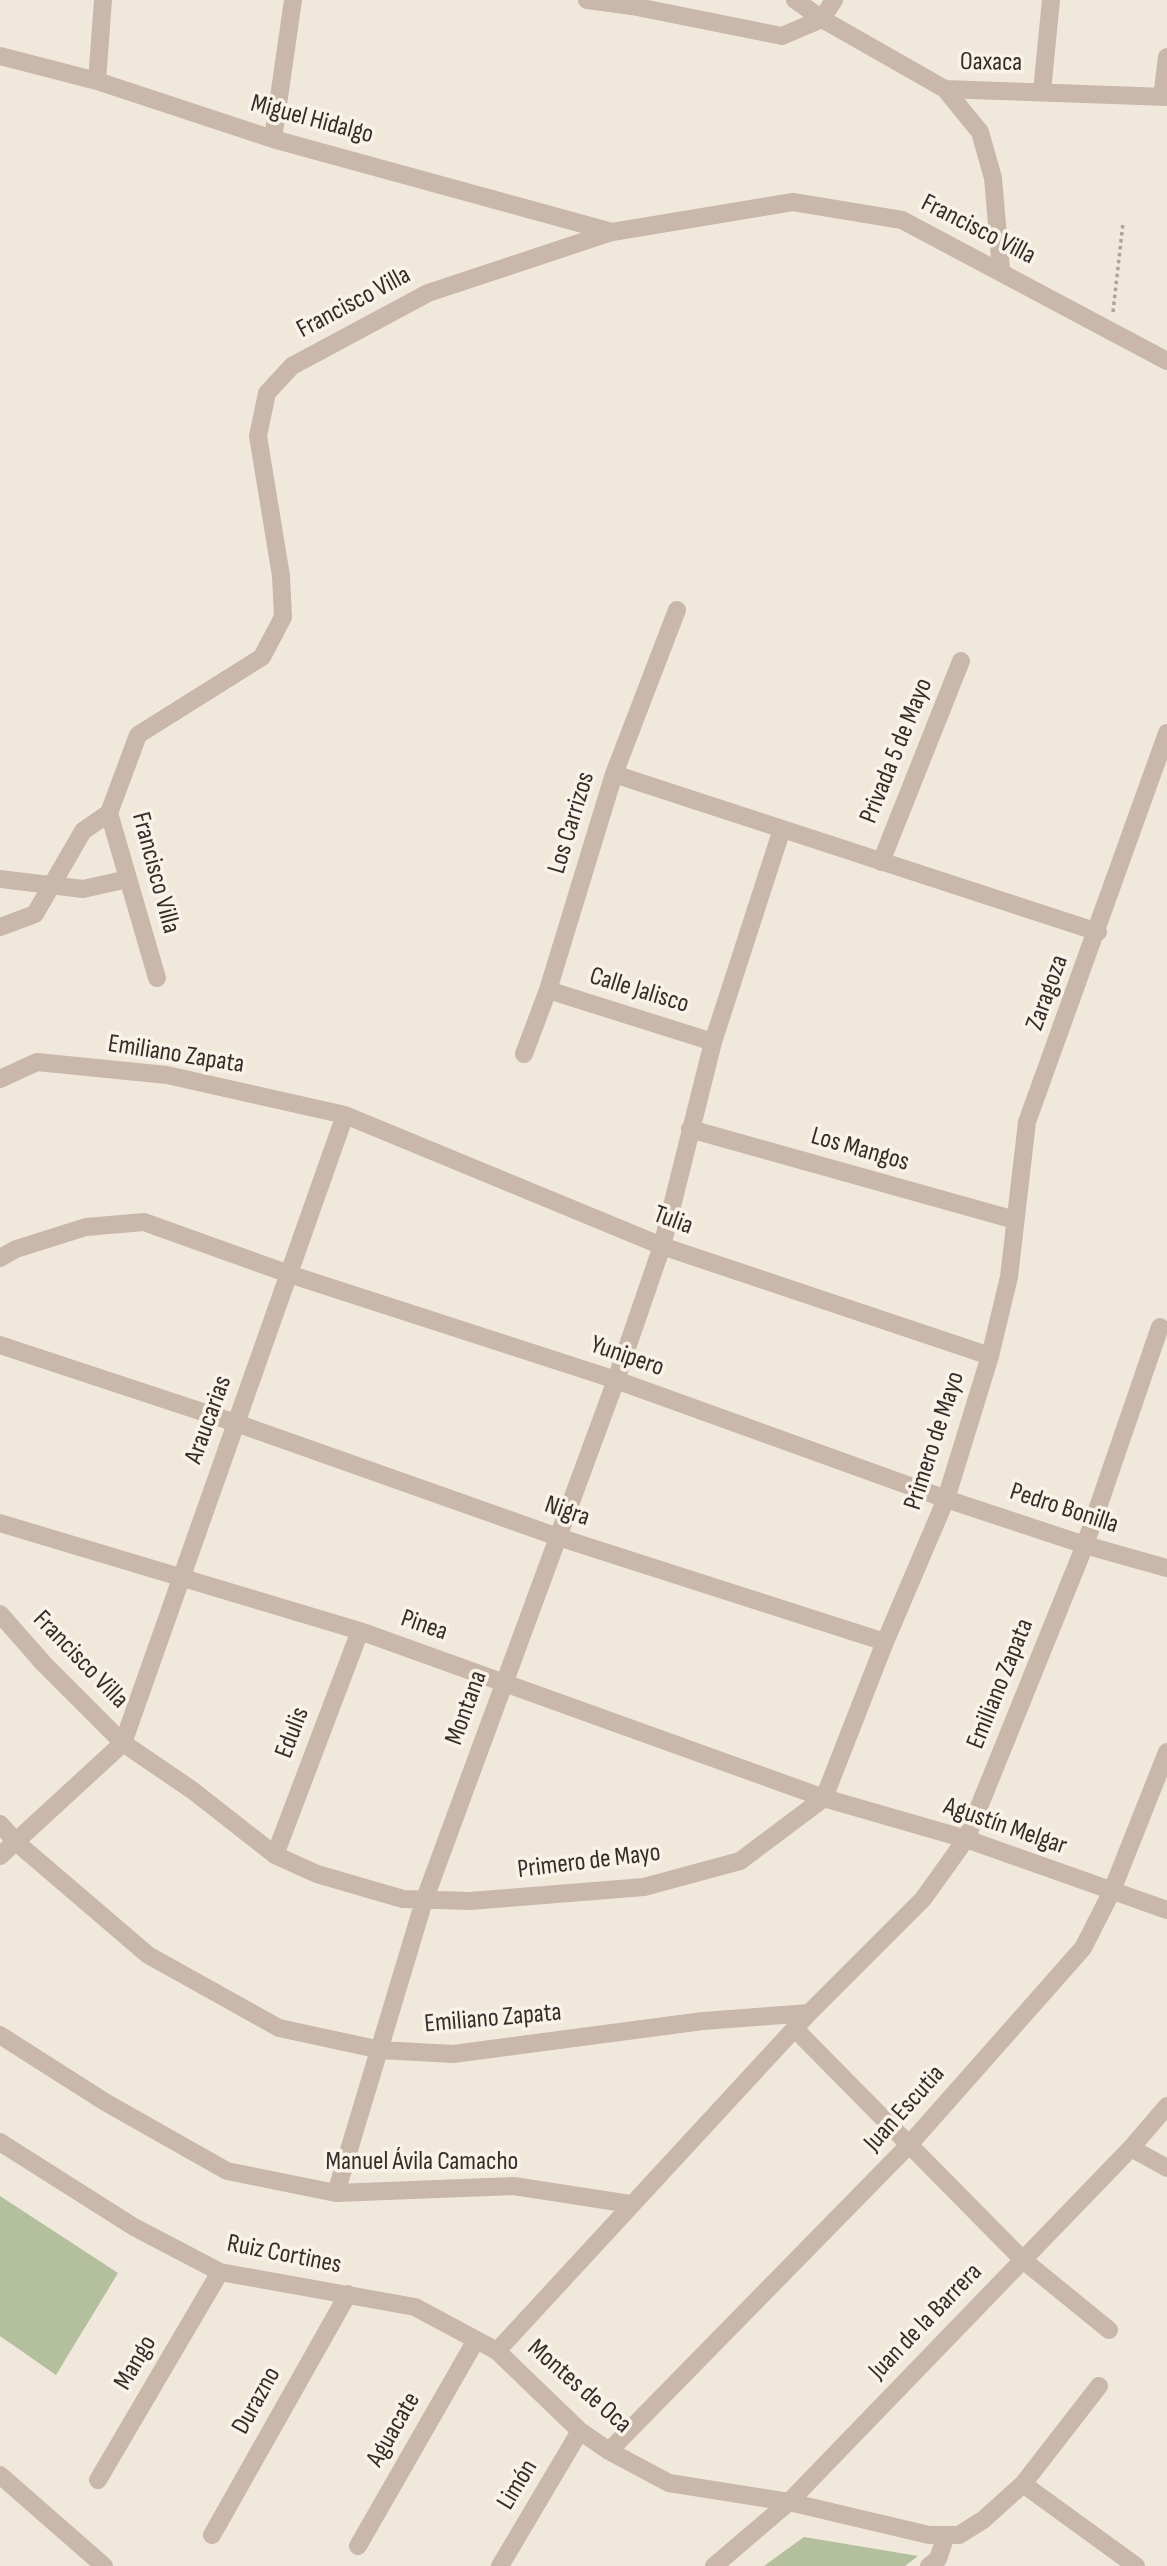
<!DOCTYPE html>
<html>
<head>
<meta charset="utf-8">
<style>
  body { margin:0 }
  canvas { display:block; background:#f1e8dc }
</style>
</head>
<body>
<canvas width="1167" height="2566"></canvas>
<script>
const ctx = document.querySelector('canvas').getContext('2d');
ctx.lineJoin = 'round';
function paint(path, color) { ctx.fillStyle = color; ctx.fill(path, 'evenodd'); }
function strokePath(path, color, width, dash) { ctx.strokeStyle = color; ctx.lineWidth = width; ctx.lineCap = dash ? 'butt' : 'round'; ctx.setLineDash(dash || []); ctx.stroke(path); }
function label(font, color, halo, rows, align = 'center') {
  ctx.font = font + ' "Sofia Sans Condensed",sans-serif'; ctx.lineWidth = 7; ctx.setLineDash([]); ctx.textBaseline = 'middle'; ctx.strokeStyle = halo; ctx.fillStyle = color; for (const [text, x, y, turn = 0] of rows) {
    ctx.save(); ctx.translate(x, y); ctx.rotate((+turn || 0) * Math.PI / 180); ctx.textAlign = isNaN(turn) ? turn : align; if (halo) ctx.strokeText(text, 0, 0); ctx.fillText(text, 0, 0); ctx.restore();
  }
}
paint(new Path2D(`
  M0 2196 118 2273 56 2375 0 2336Z
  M804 2537 918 2556 905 2566H764Z`), '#b3bf9d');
strokePath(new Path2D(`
  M1113 312 1123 223`), '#b4a293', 3.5, [3.5, 3.5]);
strokePath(new Path2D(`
  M587 0 632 6 782 36 822 19 834 0
  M795 0 822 19 945 89 1167 97
  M0 56 97 81 273 139 612 232
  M97 81 103 0
  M945 89 980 132 993 178 1001 270
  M1042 91 1051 0
  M1162 97 1167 57
  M273 139 293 0
  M614 774 1098 932
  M881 862 961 661
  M0 879 83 889 128 879
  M0 927 35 914 83 831 109 813
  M157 978 109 813 138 735 262 657 283 617 281 576 258 436 267 393 292 366 428 293 612 232 793 202 902 220 1167 361
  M548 990 713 1042
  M524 1054 548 990 614 774 677 610
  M0 1079 37 1062 167 1075 345 1115 662 1246 990 1356
  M690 1129 1015 1220
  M0 1258 16 1249 86 1227 144 1222 289 1274 616 1380 946 1499 1085 1545 1167 1568
  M0 1345 236 1423 558 1537 885 1642
  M0 1523 360 1631 824 1798 966 1839 1167 1910
  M0 1614 44 1664 123 1743 192 1790 275 1855 317 1874 403 1899 470 1901 644 1887 740 1861 824 1798 885 1642 946 1499 990 1356 1009 1277 1027 1122 1167 733
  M0 1824 16 1842 148 1955 279 2028 381 2050 453 2054 703 2021 809 2013
  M275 1855 360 1631
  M0 1856 123 1743 345 1115
  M795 2029 1023 2260 1109 2330
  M0 2035 105 2102 227 2171 336 2193 514 2186 630 2204
  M0 2142 134 2227 220 2272 415 2307 497 2351 580 2431 609 2451 669 2483 789 2502 929 2535H959L983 2520 1023 2484 1099 2386
  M1131 2148 1167 2168
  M336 2193 424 1901 616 1380 662 1246 713 1042 782 829
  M497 2351 809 2013 923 1899 966 1839 1085 1545 1160 1327
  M609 2451 908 2146 1083 1948 1111 1893 1167 1752
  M0 2475 104 2566
  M98 2480 220 2272
  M1023 2484 1136 2566
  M212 2535 348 2294
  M358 2546 476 2340
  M500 2566 580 2431
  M714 2566 789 2502 1131 2148 1167 2106
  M929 2566 938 2559 946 2535`), '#c9b8a9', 18);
label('26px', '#362d28', '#f9f2e9', [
  ["Oaxaca",991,63,1],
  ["Miguel Hidalgo",312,120,15],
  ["Francisco Villa",978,230,27],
  ["Francisco Villa",354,303,-28],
  ["Privada 5 de Mayo",897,751,-68],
  ["Los Carrizos",572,823,-73],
  ["Francisco Villa",155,873,75],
  ["Calle Jalisco",639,991,17],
  ["Zaragoza",1048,993,-70],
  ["Emiliano Zapata",176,1055,9],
  ["Los Mangos",860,1150,16],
  ["Tulia",673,1221,20],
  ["Yunipero",627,1357,19],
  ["Araucarias",209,1420,-70],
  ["Primero de Mayo",935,1441,-72],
  ["Pedro Bonilla",1064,1509,18],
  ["Nigra",567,1512,19],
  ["Pinea",424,1626,19],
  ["Francisco Villa",80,1660,46],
  ["Emiliano Zapata",1001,1684,-68],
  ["Montana",467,1708,-70],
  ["Edulis",293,1733,-69],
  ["Agustín Melgar",1005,1827,19],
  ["Primero de Mayo",589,1862,-7],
  ["Emiliano Zapata",493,2019,-5],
  ["Juan Escutia",905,2109,-48],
  ["Manuel Ávila Camacho",422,2162],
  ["Ruiz Cortines",284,2255,11],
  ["Juan de la Barrera",926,2322,-46],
  ["Mango",136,2363,-60],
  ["Montes de Oca",579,2387,41],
  ["Durazno",257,2401,-61],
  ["Aguacate",394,2430,-60],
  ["Limón",518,2485,-59]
]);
</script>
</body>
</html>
